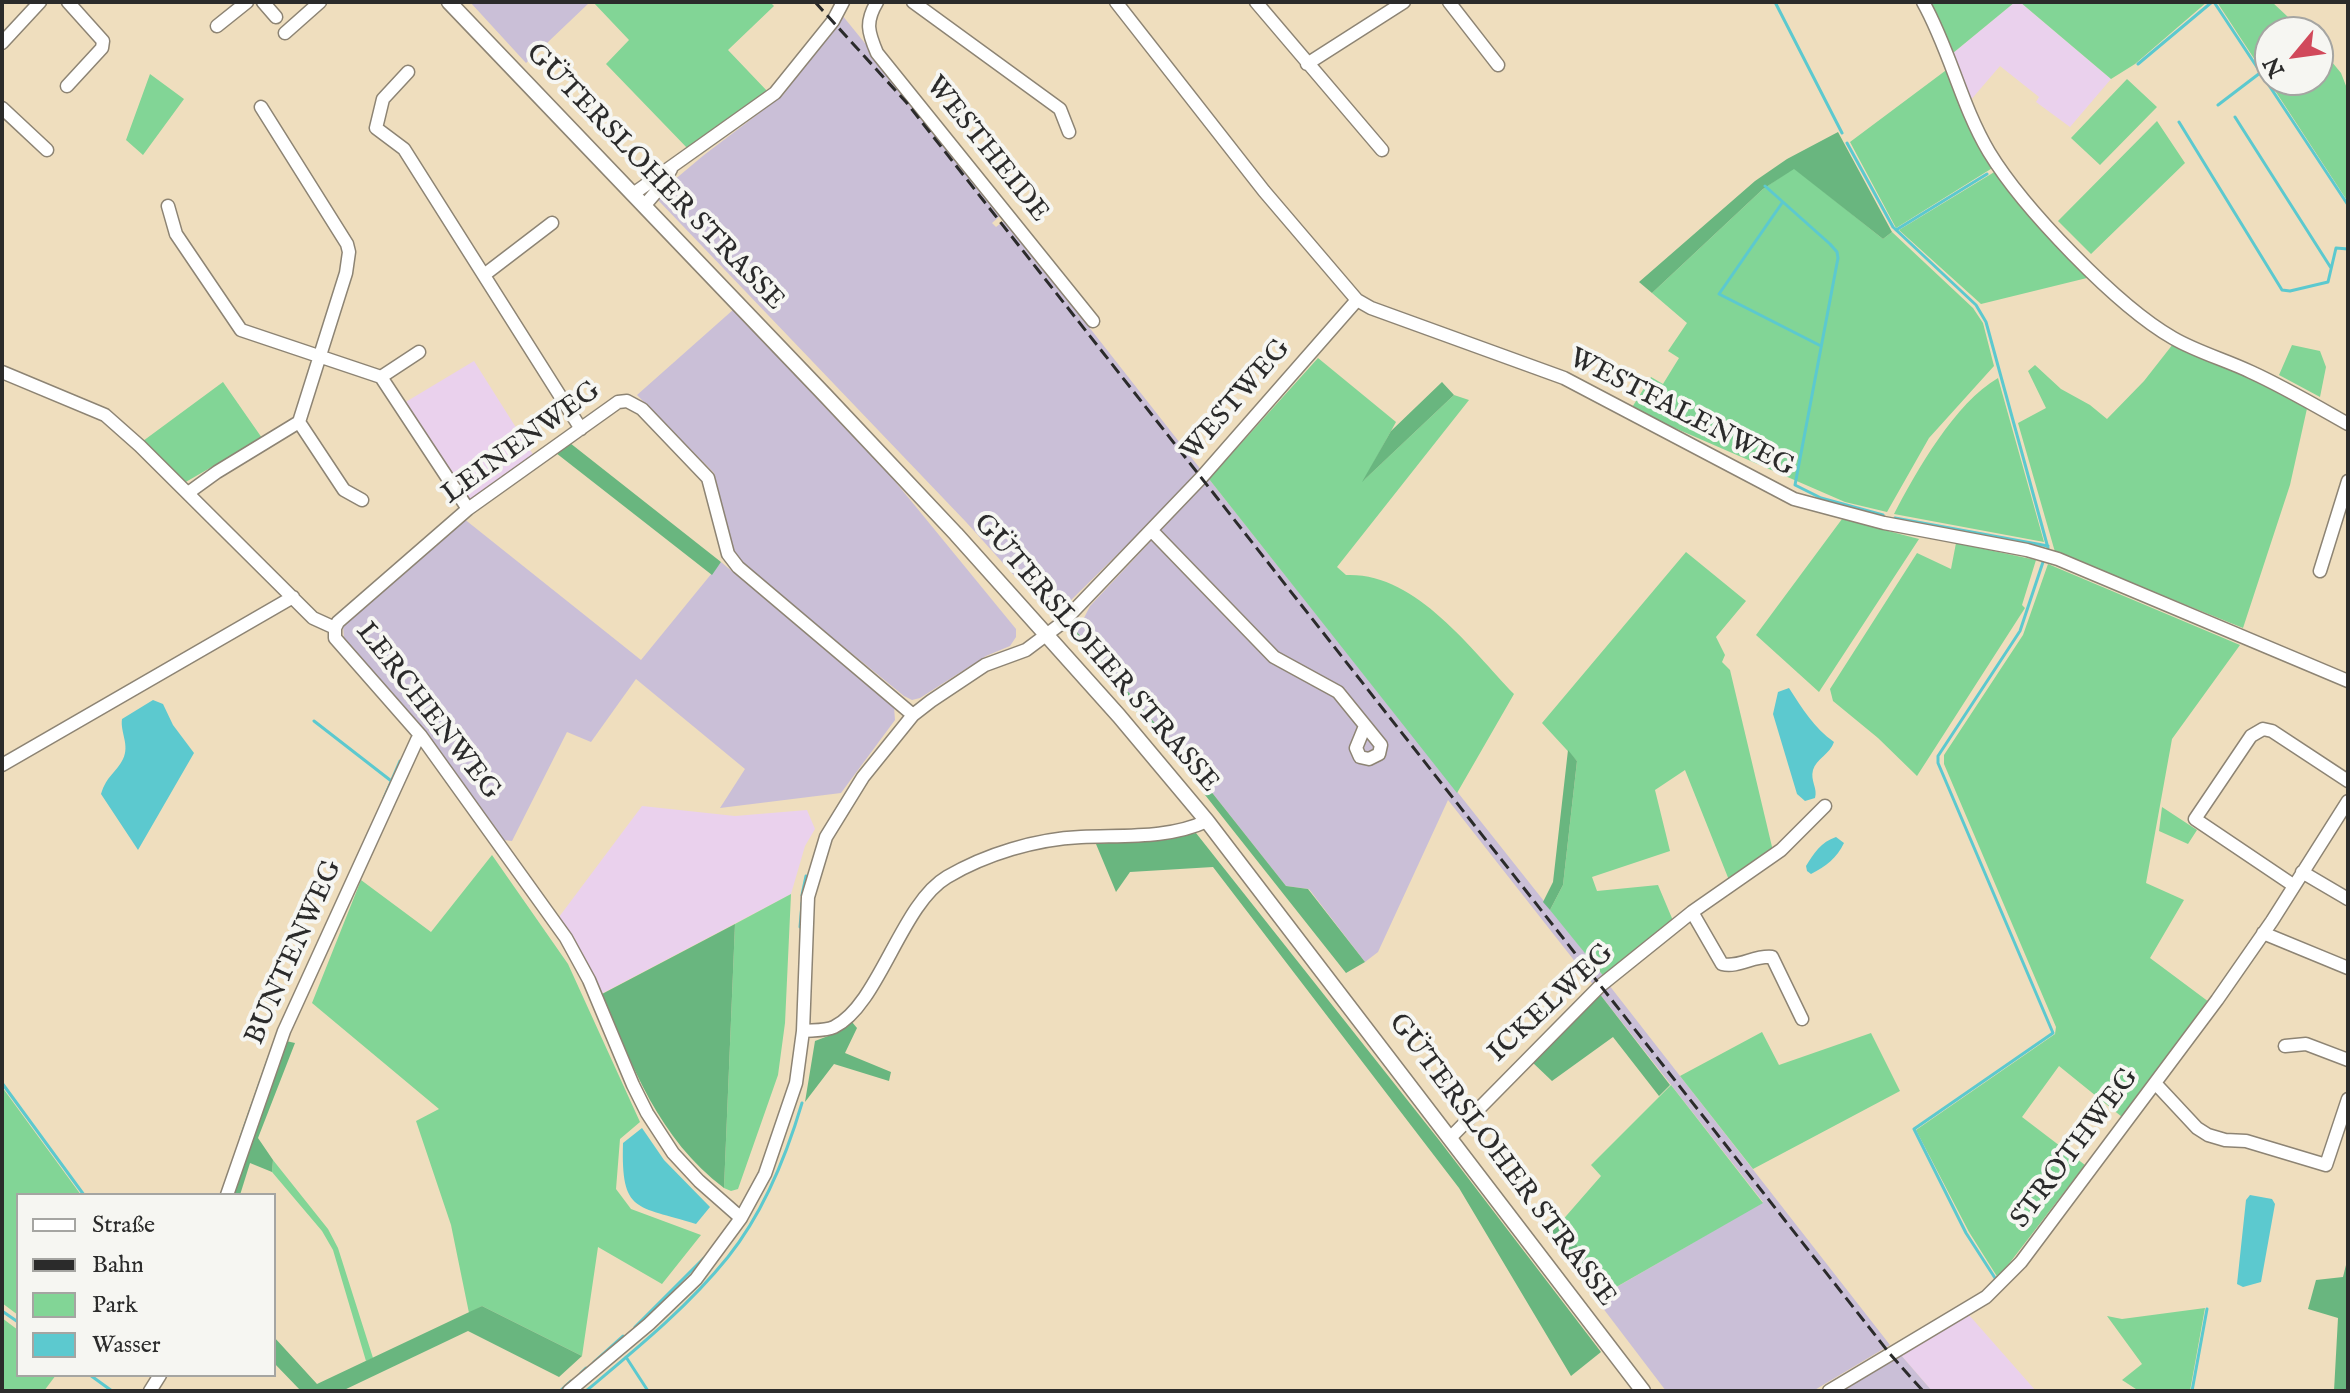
<!DOCTYPE html>
<html>
<head>
<meta charset="utf-8">
<style>
  body { margin:0 }
  #map { position:relative; width:2350px; height:1393px; overflow:hidden; background:#efdebe; font-family:"IM FELL English",serif }
  canvas { display:block }
  .frame { position:absolute; inset:0; border:4px solid #2b2b2b; pointer-events:none }
  .legend { position:absolute; left:16px; top:1193px; width:260px; height:184px; box-sizing:border-box; background:#f6f6f2; border:2px solid #a5a5a2; margin:0; padding:10px 14px; list-style:none; font-size:24px; color:#2b2b2b }
  .legend li { display:flex; align-items:center; gap:16px; height:40px }
  .legend b { width:40px; border:2px solid #a5a5a2 }
  .north { position:absolute; left:2254px; top:16px; width:80px; height:80px; box-sizing:border-box; background:#f6f6f2; border:2px solid #a5a5a2; border-radius:50%; rotate:241deg; font-size:22px; font-weight:700; line-height:32px; text-align:center; color:#2b2b2b }
  .north::after { content:''; display:block; margin:auto; width:28px; height:36px; background:#d1495b; clip-path:polygon(50% 0,100% 100%,50% 72%,0 100%) }
</style>
</head>
<body>
<div id="map">
<canvas width="2350" height="1393"></canvas>
<div class="frame"></div>
<ul class="legend">
<li><b style="height:10px;background:#fff"></b>Straße</li>
<li><b style="height:10px;background:#2b2b2b"></b>Bahn</li>
<li><b style="height:22px;background:#82d596"></b>Park</li>
<li><b style="height:22px;background:#5cc9cf"></b>Wasser</li>
</ul>
<div class="north">N</div>
</div>
<script>
const ctx = document.querySelector('canvas').getContext('2d');
ctx.lineJoin = 'round';
function paint(path, color) { ctx.fillStyle = color; ctx.fill(path, 'evenodd'); }
function strokePath(path, color, width, dash) { ctx.strokeStyle = color; ctx.lineWidth = width; ctx.lineCap = dash ? 'butt' : 'round'; ctx.setLineDash(dash || []); ctx.stroke(path); }
function label(font, color, halo, rows, align = 'center') {
  ctx.font = font + ' "IM FELL English",serif'; ctx.lineWidth = 8; ctx.setLineDash([]); ctx.textBaseline = 'middle'; ctx.strokeStyle = halo; ctx.fillStyle = color; for (const [text, x, y, turn = 0] of rows) {
    ctx.save(); ctx.translate(x, y); ctx.rotate((+turn || 0) * Math.PI / 180); ctx.textAlign = isNaN(turn) ? turn : align; if (halo) ctx.strokeText(text, 0, 0); ctx.fillText(text, 0, 0); ctx.restore();
  }
}
paint(new Path2D(`
  M2015 2H2020L2111 79 2070 127 2036 102 2039 97 2000 66 1969 102 1953 53Z
  M474 361 534 456 466 502 404 403Z
  M642 806 735 816 807 810 815 829 805 846 791 894 601 994 559 917Z
  M1969 1315 2036 1391H1932L1900 1354Z`), '#ead1ed');
paint(new Path2D(`
  M470 2H590L526 63Z
  M842 15 999 208 1002 214 992 223 996 227 1005 220 1202 471 1061 610 1048 613 966 522 658 200 673 181 704 155 783 95Z
  M734 309 880 463 1016 629V637L1010 646 986 656 920 698 912 700 904 696 742 564 733 549 714 473 637 395Z
  M1209 479 1605 978 1595 987 1448 800 1378 952 1365 962 1309 889 1286 886 1183 756 1077 632 1090 606Z
  M463 518 641 660 721 562 894 707 895 720 841 793 720 808 745 769 636 679 591 742 567 732 512 841 503 840 424 730 344 638 343 626 349 618Z
  M1609 985 1890 1345 1813 1391H1666L1596 1299 1763 1202 1599 993Z
  M1900 1354 1932 1391H1841Z`), '#cabfd7');
paint(new Path2D(`
  M593 2H770L774 6 728 50 768 92 690 151 606 64 629 40Z
  M1930 2H2015L1953 53Z
  M2020 2H2207L2135 64 2111 79Z
  M2217 2H2272L2304 32H2270V80H2318V45L2341 73 2348 91V202Z
  M1949 68 1994 167 1896 228 1850 142Z
  M150 74 184 99 143 155 126 140Z
  M2127 79 2157 107 2100 165 2071 138Z
  M2157 121 2185 163 2091 254 2058 221Z
  M1794 168 1883 239 1892 232 1973 308 1983 323 1994 366 1929 438 1887 512 1845 502 1631 409 1651 377 1663 384 1679 358 1668 351 1687 323 1652 293 1763 189Z
  M1996 171 2091 277 1981 304 1899 230Z
  M2173 344 2226 365 2308 404 2290 485 2243 628 2055 552 2018 423 2046 408 2028 371 2035 365 2061 389 2090 405 2107 419 2144 381Z
  M2292 345 2320 351 2326 367 2320 397 2279 375Z
  M1318 358 1396 422 1364 480 1454 395 1469 400 1337 567 1346 575C1415 572 1470 648 1514 694L1457 793 1209 479Z
  M1998 378 2044 542 1894 514C1917 470 1955 403 1998 378Z
  M223 382 262 438 184 483 143 441Z
  M1842 519 1919 539 1819 692 1756 635Z
  M1956 543 2036 560 2022 605 2025 608 1917 776 1878 738 1833 701 1830 689 1917 553 1951 569Z
  M1686 552 1746 601 1716 637 1725 655 1722 662 1730 670 1773 851 1729 880 1685 770 1655 790 1670 851 1592 877 1597 891 1658 885 1674 923 1605 978 1550 910 1563 885 1577 761 1542 723Z
  M2048 564 2240 645 2172 739 2146 883 2184 900 2150 958 2209 1002 2122 1117 2059 1066 2022 1117 2085 1165 1998 1278 1969 1232 1916 1130 2055 1034 2056 1027 1944 764V755L2023 635Z
  M2162 807 2197 830 2188 844 2159 831Z
  M492 855 568 964 640 1122 620 1139 616 1189 631 1209 701 1235 662 1284 598 1247 582 1356 482 1306 469 1313 451 1225 416 1121 439 1109 312 1003 361 880 431 932Z
  M791 894 785 1023 778 1075 738 1189 731 1191 724 1188 735 924Z
  M1762 1032 1779 1065 1871 1033 1900 1091 1753 1169 1680 1076Z
  M1671 1085 1763 1203 1611 1290 1560 1223 1601 1176 1591 1165Z
  M2 1087 81 1195H18V1315L2 1303Z
  M273 1160 328 1229 338 1248 373 1358 366 1361 333 1250 322 1231 272 1172Z
  M2205 1308 2190 1391H2139L2122 1380 2142 1364 2107 1316 2122 1319Z
  M2 1318 18 1330V1375H56L44 1391H2Z`), '#82d596');
paint(new Path2D(`
  M1838 132 1892 232 1883 239 1794 169 1763 189 1652 293 1639 282 1755 181 1787 159Z
  M1442 382 1454 395 1362 482 1391 431Z
  M570 443 721 562 712 575 556 453Z
  M1077 632 1183 756 1286 886 1308 889 1365 962 1346 973 1175 757 1075 640Z
  M1568 750 1577 761 1563 885 1550 910 1543 902 1553 882Z
  M1196 833 1439 1140 1601 1352 1571 1376 1459 1188 1213 867 1130 872 1116 892 1096 844 1162 839Z
  M735 924 724 1188C659 1139 632 1066 602 994Z
  M1599 993 1670 1085 1659 1096 1613 1037 1552 1081 1531 1061Z
  M852 1022 857 1028 845 1053 891 1072 889 1081 834 1064 805 1102 815 1041 836 1033Z
  M286 1041 295 1043 258 1138 273 1160 272 1172 250 1163 240 1195H234Z
  M1560 1223 1611 1290 1596 1299 1548 1236Z
  M2348 1257V1391H2334L2338 1318 2308 1309 2316 1280 2343 1277Z
  M482 1306 582 1356 559 1377 468 1331 342 1391H301L274 1363V1337L317 1384Z`), '#69b67f');
paint(new Path2D(`
  M1789 688C1802 708 1814 728 1834 742 1830 754 1816 759 1813 770 1810 781 1818 788 1815 798L1805 801 1797 794 1773 714 1778 692Z
  M153 700 163 704 173 725 194 753 138 850 101 794C107 775 116 773 123 759 130 745 120 732 122 719Z
  M1836 837 1844 843C1837 858 1826 866 1811 874L1807 871 1806 866C1814 853 1821 842 1836 837Z
  M642 1128 664 1160 710 1207 696 1224C636 1205 621 1214 623 1143Z
  M2250 1195 2272 1199 2275 1204 2261 1282 2243 1287 2237 1284 2246 1200Z`), '#5cc9cf');
strokePath(new Path2D(`
  M1775 2 1842 133
  M2214 2 2348 205
  M2138 64 2212 2
  M2218 105 2260 73
  M2235 117 2331 268
  M2179 122 2282 290 2290 291 2328 282 2336 248 2348 249
  M1847 143 1893 227 1976 305 1986 322 2048 548
  M1765 186 1830 244 1837 252 1838 258 1795 485 1821 498 1883 515
  M1782 203 1719 294 1821 346
  M1896 230 1987 174
  M1895 518 2048 546
  M314 721 390 780
  M384 798 400 761
  M802 895 806 876
  M800 927 802 903
  M2 1083 84 1195
  M241 1137 269 1057
  M1995 1278 1966 1233 1914 1129 2053 1033 1938 763V756L2020 631 2043 562
  M2 1311 18 1322
  M635 1327 704 1258
  M626 1357 648 1391
  M594 1362 623 1336
  M581 1373 586 1368
  M90 1375 112 1391
  M560 1391 571 1381
  M586 1391C635 1350 687 1308 728 1257 763 1213 786 1157 802 1103
  M2192 1391 2207 1309`), '#5cc9cf', 3);
const minor = new Path2D(`
  M263 2 276 17
  M877 2C865 22 868 32 877 53L1093 321
  M913 2 1060 109 1069 132
  M1116 2 1264 191 1357 300 1371 308 1564 378 1794 499 1884 523 2027 550 2058 559 2348 681
  M1256 2 1382 150
  M1449 2 1498 65
  M1923 2C1950 50 1961 105 1989 152 2023 208 2117 306 2173 338 2197 352 2226 360 2251 372 2284 387 2316 406 2348 424
  M217 26 247 2
  M285 33 320 2
  M2 43 40 2
  M1307 64 1404 2
  M408 72 383 99 376 128 404 149 581 429
  M67 86 102 48 103 41 68 2
  M261 107 347 244 349 252 346 273 299 422 344 490 362 500
  M2 108 47 150
  M633 194 775 93 833 21 843 2
  M168 206 176 234 241 330 381 377 468 509
  M644 206 662 185 671 169
  M484 275 552 223
  M2 372 105 415 140 446 313 618 335 628
  M381 377 419 352
  M188 493 217 472 299 422
  M1152 531 1274 657 1338 692 1381 745 1379 754 1369 759 1360 757 1356 748 1365 726
  M2320 571 2348 481
  M335 628 338 622 468 509 618 402 627 401 642 409 708 478 728 554 738 567 913 715
  M335 628V638L421 736 566 938 589 980 633 1085 647 1113 673 1153 699 1181 741 1218
  M2 765 293 597
  M2302 872 2348 899
  M2293 885 2195 819 2251 736 2263 729 2272 731 2348 781
  M1692 912 1722 964C1739 968 1754 955 1772 957L1802 1019
  M2263 933 2348 968
  M803 1031C812 1030 826 1031 834 1027 879 1005 901 904 947 877 986 854 1036 839 1081 837 1124 835 1168 839 1207 821
  M2285 1046 2306 1044 2348 1060
  M2155 1083 2197 1128 2208 1135 2225 1140 2246 1141 2326 1165 2348 1099
  M1451 1137 1600 986 1692 912 1781 850 1825 806
  M227 1195 284 1031 417 740 421 736
  M150 1391 160 1375
  M569 1391 649 1324 696 1279 741 1218 765 1174 796 1083 803 1031 808 897 826 837 863 777 913 715 931 701 985 665 1026 650 1062 623 1201 478 1357 300
  M1829 1391 1986 1297 2021 1262 2217 1000 2272 921 2348 801`);
const major = new Path2D(`
  M449 2 825 395 956 534 1119 716 1207 821 1643 1391`);
strokePath(minor, '#8d8474', 15);
strokePath(major, '#8d8474', 17);
strokePath(minor, '#fff', 12);
strokePath(major, '#fff', 14);
strokePath(new Path2D(`
  M815 2 906 102 1890 1354 1923 1391`), '#2b2b2b', 3, [12, 6]);
label('28px', '#2b2b2b', '#f6f6f2', [
  ["WESTHEIDE",986,150,51],
  ["GÜTERSLOHER STRASSE",654,178,46],
  ["WESTWEG",1237,401,-49],
  ["WESTFALENWEG",1681,414,27],
  ["LEINENWEG",522,444,-36],
  ["GÜTERSLOHER STRASSE",1095,654,49],
  ["LERCHENWEG",427,712,52],
  ["BUNTENWEG",295,953,-66],
  ["ICKELWEG",1552,1004,-43],
  ["STROTHWEG",2076,1149,-53],
  ["GÜTERSLOHER STRASSE",1501,1161,53]
]);
</script>
</body>
</html>
